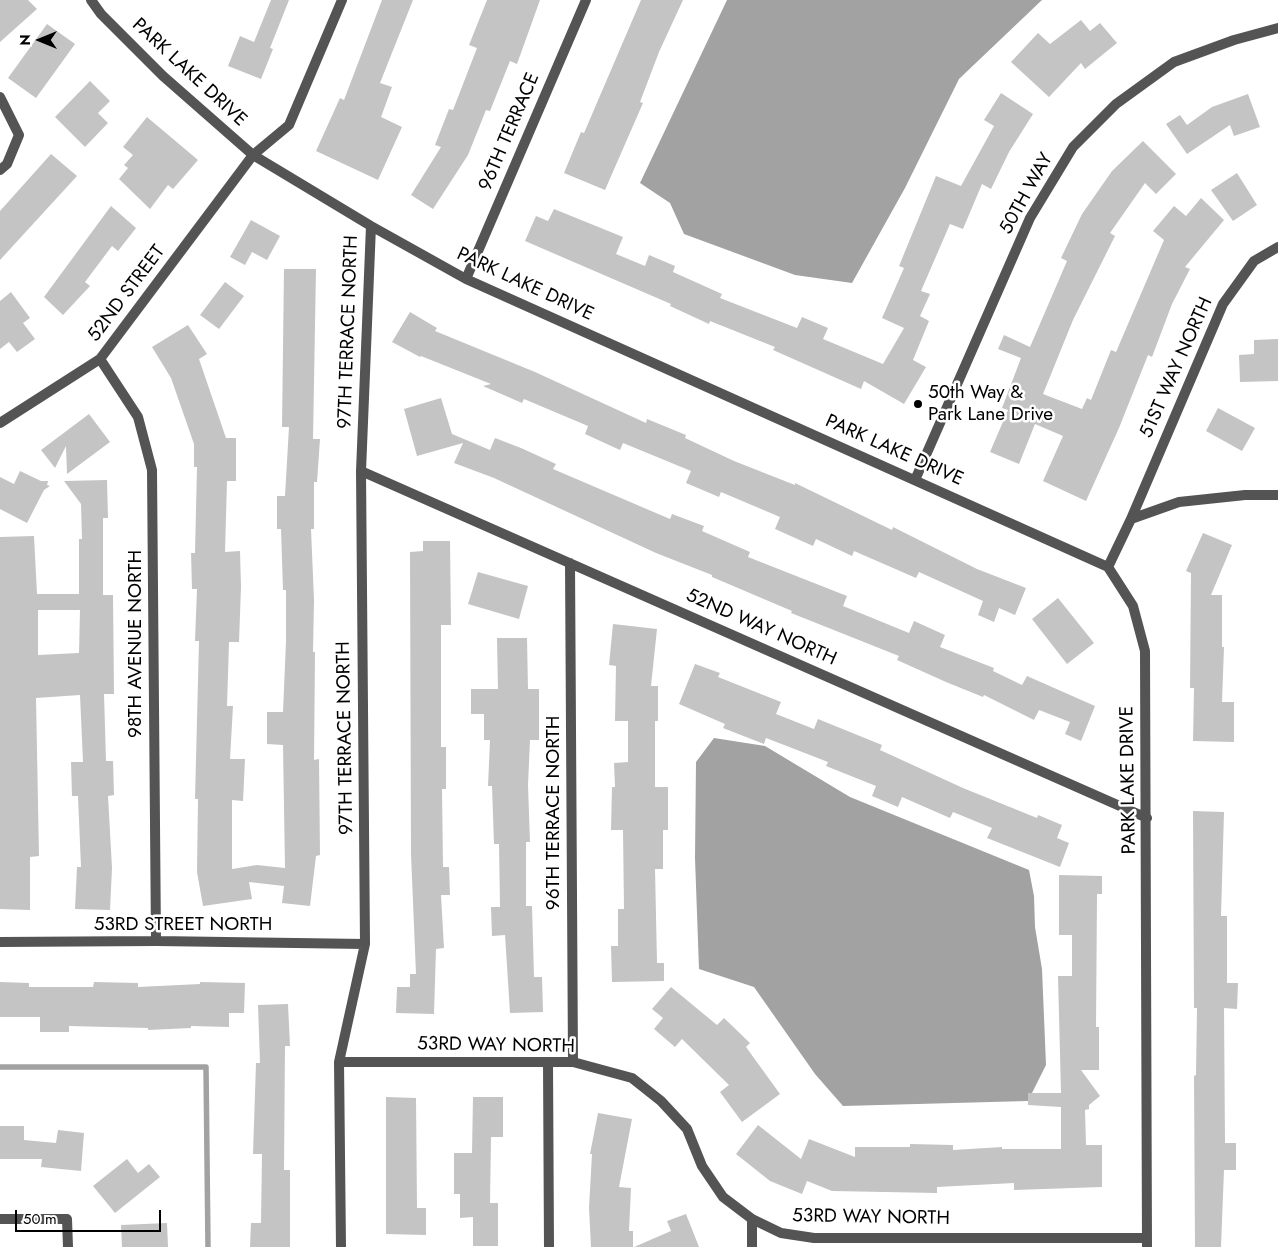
<!DOCTYPE html>
<html>
<head>
<meta charset="utf-8">
<style>
  body { margin:0 }
  #map { position:relative; width:1278px; height:1247px; overflow:hidden; background:#fff; font-family:Jost,sans-serif }
  canvas { display:block }
  .north { position:absolute; left:15px; top:15px; width:50px; height:50px; -webkit-text-stroke:4px #fff; paint-order:stroke; rotate:270deg; font-size:14px; font-weight:700; line-height:20px; text-align:center; color:#000 }
  .north::after { content:''; display:block; margin:auto; width:18px; height:22px; background:#000; clip-path:polygon(50% 0,100% 100%,50% 72%,0 100%) }
  .scale { position:absolute; left:15px; top:1210px; width:146px; height:22px; box-sizing:border-box; border:2px solid #000; border-top:0; padding-left:6px; font-size:15px; line-height:18px; white-space:nowrap; color:#000; -webkit-text-stroke:4px #fff; paint-order:stroke }
</style>
</head>
<body>
<div id="map">
<canvas width="1278" height="1247"></canvas>
<div class="north">N</div>
<div class="scale">50 m</div>
</div>
<script>
const ctx = document.querySelector('canvas').getContext('2d');
ctx.lineJoin = 'round';
function paint(path, color) { ctx.fillStyle = color; ctx.fill(path, 'evenodd'); }
function strokePath(path, color, width, dash) { ctx.strokeStyle = color; ctx.lineWidth = width; ctx.lineCap = dash ? 'butt' : 'round'; ctx.setLineDash(dash || []); ctx.stroke(path); }
function label(font, color, halo, rows, align = 'center') {
  ctx.font = font + ' Jost,sans-serif'; ctx.lineWidth = 5; ctx.setLineDash([]); ctx.textBaseline = 'middle'; ctx.strokeStyle = halo; ctx.fillStyle = color; for (const [text, x, y, turn = 0] of rows) {
    ctx.save(); ctx.translate(x, y); ctx.rotate((+turn || 0) * Math.PI / 180); ctx.textAlign = isNaN(turn) ? turn : align; if (halo) ctx.strokeText(text, 0, 0); ctx.fillText(text, 0, 0); ctx.restore();
  }
}
paint(new Path2D(`
  M727 0H1042L959 79 905 188 852 283 795 275 684 234 670 203 640 183Z
  M714 738 765 746 850 797 1029 870 1034 896 1035 927 1042 969 1046 1065 1028 1101 843 1106 815 1074 754 987 699 969 695 858 696 762Z`), '#a2a2a2');
strokePath(new Path2D(`
  M0 1067H206L208 1247`), '#a2a2a2', 5.5);
paint(new Path2D(`
  M0 0H28L37 9 0 42Z
  M271 0H289L270 48 273 49 261 79 228 66 240 36 254 42Z
  M382 0H413L380 83 392 87 381 117 402 127 378 180 316 151 340 98 344 100Z
  M487 0H540L517 64 510 61 490 111 486 110 468 155 433 209 411 195 441 147 435 145 449 109 453 110 477 48 469 45Z
  M641 0H683L659 52 640 102 643 103 605 190 564 173 581 132 584 133Z
  M1081 20 1090 31 1100 23 1117 43 1085 69 1081 63 1049 97 1011 62 1038 33 1050 44Z
  M47 24 75 44 36 98 8 78Z
  M90 81 110 101 98 113 108 123 85 147 55 117Z
  M1001 93 1033 114 1009 152 991 189 982 184 963 229 950 224 921 291 930 294 920 316 929 321 913 360 926 367 904 404 864 381 861 389 773 350 775 347 710 321 709 324 670 306 671 304 525 241 536 216 548 221 554 209 623 237 616 254 645 266 649 255 675 266 673 272 722 294 720 298 797 328 802 317 828 328 823 339 883 364 904 328 882 318 904 268 899 266 936 176 961 186 994 126 984 120Z
  M1248 94 1260 127 1234 136 1230 125 1187 154 1166 124 1180 115 1187 125 1212 107Z
  M147 117 198 160 173 189 168 185 150 209 119 179 128 168 124 165 133 155 123 147Z
  M1143 141 1176 174 1156 194 1145 183 1110 233 1115 236 1073 320 1043 394 1082 409 1087 398 1091 400 1111 350 1116 352 1164 240 1153 231 1174 206 1186 216 1201 198 1224 220 1185 267 1190 269 1172 304 1152 357 1148 355 1119 428 1086 501 1043 481 1063 436 1035 424 1019 464 990 452 1008 410 1002 408 1021 358 998 349 1004 335 1030 347 1067 261 1061 258 1082 214 1112 171Z
  M51 154 77 176 0 260V211Z
  M1237 173 1257 205 1233 221 1211 190Z
  M111 206 136 228 118 251 112 246 85 282 90 286 63 315 44 297Z
  M251 220 280 236 267 260 252 252 245 265 230 257Z
  M284 269H316L313 439H320L317 482H314V529H311L314 600 313 652H315L314 760 319 759 320 855 316 856 310 906 282 903 284 886 249 882 252 899 203 906 197 872 198 799H195L199 641H195L197 589H192L191 553H195L197 467H194V444L171 378 152 347 188 325 207 354 199 359 226 438H236V481H227L225 552 240 551 241 587 239 642H229L227 706H233L230 759H245L243 801 232 800V869L257 865 285 868 283 745 267 744V712H283L286 641V590H283L281 529H277V496H285L289 427H282Z
  M225 282 244 296 219 329 200 315Z
  M11 292 30 318 23 323 35 339 17 352 9 342 0 349V301Z
  M410 312 437 328 435 331 535 372 646 423 647 419 686 435 685 438 734 461 795 485V483L892 530 893 527 977 569 1026 588 1015 615 999 608 994 622 978 615 983 601 919 572 916 578 854 551 852 556 816 539 813 546 775 529 780 517 721 492 719 497 686 483 691 471 623 443 620 450 585 434 588 426 524 399 522 403 483 386 491 384 421 356 420 357 392 342Z
  M1278 339V381L1240 382 1239 355 1254 354V340Z
  M441 398 452 434 490 450 495 438 521 448 556 464 553 469 670 519 672 514 704 526 702 531 750 552 748 557 847 596 843 606 909 633 914 621 945 635 940 647 994 668 993 671 1022 685 1027 676 1095 706 1081 741 1065 734 1070 722 1039 710 1034 720 984 695 983 697 946 682 897 660 899 656 791 613 792 611 712 577V575L656 553 494 478 454 463 463 443 417 456 404 409Z
  M1218 408 1255 428 1242 451 1206 431Z
  M89 414 110 442 67 474 66 446 55 468 41 450Z
  M20 471 41 481H48L47 485 50 486 44 490 27 523 0 509V477L14 484Z
  M107 480 108 518H103V595H113L114 694H104L106 761H113L114 795 108 796 112 868 110 910 75 909 77 867H81L78 796H72L71 762H83L80 695 36 698 39 856 30 857V910L0 909V537L34 536 37 594H79V539H82L81 504 64 481ZM38 610H80L79 653 38 655Z
  M1203 533 1232 545 1211 595H1222V647H1224L1222 702H1234V742L1193 741 1194 688H1190L1191 573 1186 571Z
  M423 541H450L451 625H441V747H446V789H442L443 867H449L450 895H441L444 948 436 949 434 1014 396 1013 397 987H410V974H416L411 854 410 552 423 551Z
  M478 572 528 586 519 619 468 604Z
  M1058 598 1094 643 1067 664 1032 619Z
  M613 624 657 629 651 686H658V721H655V787H668V830H663V869H655L657 963H664V981L612 982 611 946H618V909H624L623 830H611L612 787H615L614 763 628 762V721H615L616 666 609 665Z
  M497 638H527L528 689H539V740H530L528 785 530 842H526V906H532L534 977H542L543 1012 510 1013 505 935 492 936 491 907H500L499 844H494L492 786H488L490 740H484V714H471V689H498Z
  M695 664 720 673 718 677 781 702 776 714 814 729 818 719 882 745 880 750 963 788 1037 818 1038 815 1062 825 1057 838 1069 843 1060 867 987 838 992 828 953 812 950 818 902 797 898 807 872 796 876 786 826 766 828 762 766 738 764 744 723 728 725 724 679 704Z
  M1193 811 1224 812 1221 916H1227V983H1238L1237 1009 1224 1008 1225 1143H1236V1170H1224L1221 1247H1195L1194 1076 1196 1075 1197 1008H1194Z
  M1059 875 1102 876V894H1097L1096 1027H1099V1070H1081L1100 1096 1089 1105V1109L1085 1110 1086 1145H1102V1187L1014 1190V1183L937 1187V1193L832 1191 807 1181 802 1194 770 1181 736 1154 758 1125 801 1159 809 1139 855 1157V1147H910V1144L953 1145V1150L1002 1147V1149H1061V1107L1028 1105V1093H1061L1058 976H1072V935H1059Z
  M0 982 29 983V987H93L94 982 138 983V987L200 984V982L245 983 244 1013H229V1027L191 1026V1028L148 1030V1028L69 1026V1032H40V1017H0Z
  M671 987 717 1025 724 1018 750 1043 746 1047 780 1094 742 1122 720 1092 729 1085 682 1039 675 1047 654 1029 663 1018 652 1009Z
  M288 1004 290 1046H285L284 1170H290V1247H250L251 1223H261L262 1154H253L256 1063H260L258 1005Z
  M386 1097 416 1098 417 1208H426V1235L386 1234Z
  M473 1097H503V1137H491L490 1203H498V1246H473V1217L460 1218V1194H454V1153H472Z
  M598 1113 632 1119 619 1187 631 1188 629 1231H633V1247H591L589 1208 592 1154H590Z
  M0 1126H24V1140L56 1143 58 1130 84 1133 81 1171 41 1167 42 1159H0Z
  M127 1159 138 1173 149 1164 160 1177 115 1213 93 1186Z
  M686 1214 699 1247H634L671 1231 667 1221Z
  M167 1223 168 1247H122L121 1225Z`), '#c4c4c4');
strokePath(new Path2D(`
  M91 0 101 14 163 76 253 155 371 226 466 279 1108 567 1133 606 1145 651 1147 1247
  M0 97 19 135 7 164 0 170
  M466 279 586 0
  M100 359 138 417 152 470 156 941
  M0 423 100 359 253 155 289 125 342 0
  M361 471 1147 818
  M915 480 1030 218 1073 147 1116 104 1174 62 1234 40 1278 28
  M1131 519 1223 304 1254 261 1278 247
  M570 563 573 1062
  M1108 567 1131 519 1179 502 1245 495H1278
  M0 942 156 941 365 944
  M339 1062H573L632 1078 661 1101 687 1129 702 1166 723 1197 752 1219 781 1233 814 1238H1147
  M548 1062 549 1247
  M0 1219H67L68 1247
  M752 1219V1247
  M341 1247 339 1062 365 944 361 471 371 226`), '#545454', 10);
for (const [x, y, r, color] of [
  [918,404,5,"#000"]
]) { const dot = new Path2D(); dot.arc(x, y, r, 0, 2 * Math.PI); ctx.fillStyle = color; ctx.fill(dot); strokePath(dot, '#fff', 2); }
label('19px', '#000', '#fff', [
  ["PARK LAKE DRIVE",189,73,43],
  ["96TH TERRACE",510,132,-67],
  ["50TH WAY",1027,194,-61],
  ["PARK LAKE DRIVE",525,285,25],
  ["52ND STREET",127,294,-53],
  ["97TH TERRACE NORTH",349,332,-88],
  ["51ST WAY NORTH",1177,368,-66],
  ["PARK LAKE DRIVE",894,451,24],
  ["52ND WAY NORTH",761,628,24],
  ["98TH AVENUE NORTH",136,644,-90],
  ["97TH TERRACE NORTH",346,738,-91],
  ["PARK LAKE DRIVE",1129,780,-91],
  ["96TH TERRACE NORTH",554,813,-90],
  ["53RD STREET NORTH",183,925],
  ["53RD WAY NORTH",496,1046,1],
  ["53RD WAY NORTH",871,1218,1]
]);
label('19px', '#000', '#fff', [
  ["50th Way &",928,393],
  ["Park Lane Drive",928,415]
], 'left');
</script>
</body>
</html>
